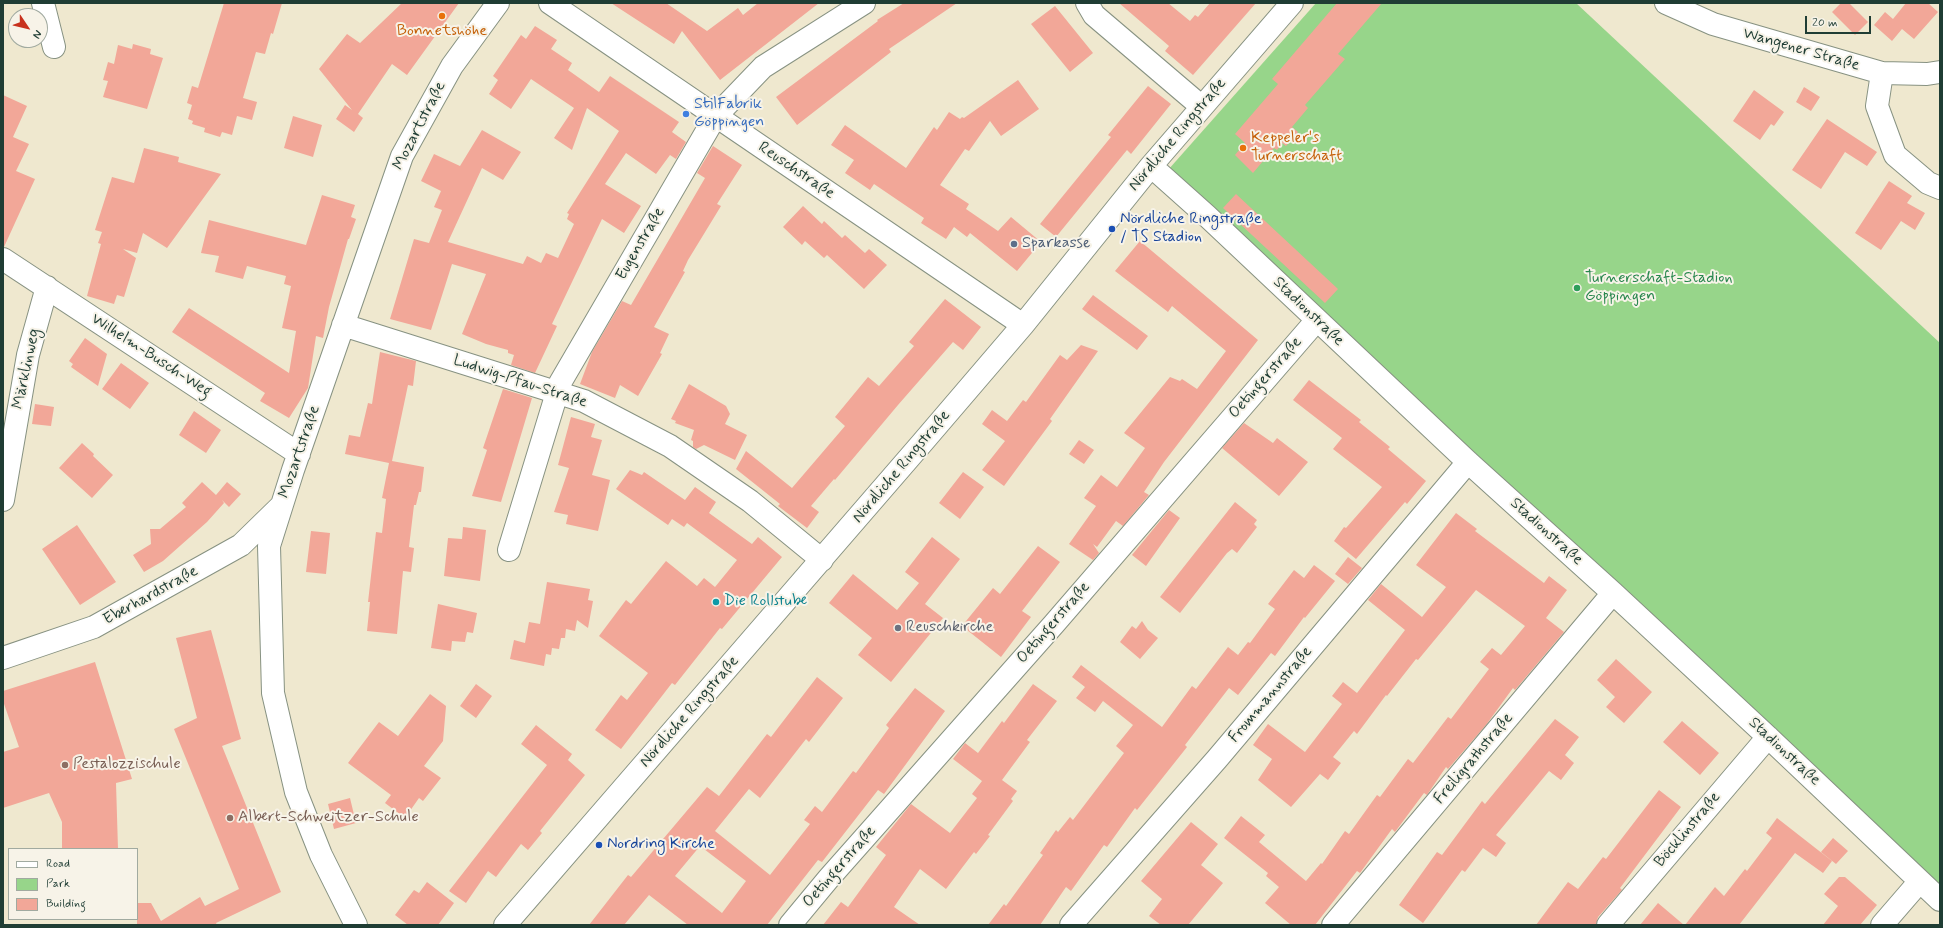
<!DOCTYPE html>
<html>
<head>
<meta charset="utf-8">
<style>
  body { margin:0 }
  #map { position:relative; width:1943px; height:928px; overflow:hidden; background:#efe8cf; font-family:Mynerve,sans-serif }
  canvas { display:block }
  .frame { position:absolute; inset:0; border:4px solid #1f3d34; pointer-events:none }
  .legend { position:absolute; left:8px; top:848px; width:130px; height:72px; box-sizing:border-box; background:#f7f3e8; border:1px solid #a1aaa0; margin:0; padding:5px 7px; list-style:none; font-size:12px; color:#1f3d34 }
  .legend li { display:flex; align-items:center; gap:8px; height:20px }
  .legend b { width:20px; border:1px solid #a1aaa0 }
  .north { position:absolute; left:8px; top:8px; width:40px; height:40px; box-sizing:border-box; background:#f7f3e8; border:1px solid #a1aaa0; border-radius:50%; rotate:125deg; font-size:11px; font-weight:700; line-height:16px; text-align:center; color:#1f3d34 }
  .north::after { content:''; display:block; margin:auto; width:14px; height:18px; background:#c8321e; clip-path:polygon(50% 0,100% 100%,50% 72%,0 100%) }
  .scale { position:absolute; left:1805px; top:16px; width:66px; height:18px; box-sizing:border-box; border:2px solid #1f3d34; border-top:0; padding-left:5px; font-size:12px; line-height:14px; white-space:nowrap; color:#1f3d34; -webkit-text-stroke:3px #f7f3e8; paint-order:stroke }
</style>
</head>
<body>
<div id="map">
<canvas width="1943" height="928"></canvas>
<div class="frame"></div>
<ul class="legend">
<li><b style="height:5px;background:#fff"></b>Road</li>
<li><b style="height:11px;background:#97d58a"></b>Park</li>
<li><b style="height:11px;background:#f2a798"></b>Building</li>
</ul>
<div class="north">N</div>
<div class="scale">20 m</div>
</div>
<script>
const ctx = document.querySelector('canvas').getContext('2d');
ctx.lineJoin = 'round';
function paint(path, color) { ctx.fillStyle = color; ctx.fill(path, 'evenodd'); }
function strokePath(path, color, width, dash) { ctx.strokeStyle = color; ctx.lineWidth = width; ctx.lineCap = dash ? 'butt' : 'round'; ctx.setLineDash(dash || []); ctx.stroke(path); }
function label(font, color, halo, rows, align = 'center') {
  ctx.font = font + ' Mynerve,sans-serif'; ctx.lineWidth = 4; ctx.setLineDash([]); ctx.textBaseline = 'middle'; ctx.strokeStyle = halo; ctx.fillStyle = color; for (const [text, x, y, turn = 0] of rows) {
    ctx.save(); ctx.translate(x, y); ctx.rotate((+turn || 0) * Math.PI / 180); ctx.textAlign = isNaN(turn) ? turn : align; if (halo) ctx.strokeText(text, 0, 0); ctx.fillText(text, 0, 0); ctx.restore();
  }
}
paint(new Path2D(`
  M1316 3H1576L1940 343V886L1168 170Z`), '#97d58a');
paint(new Path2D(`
  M224 3H282L273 34 271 33 265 54 256 52 243 98 257 102 252 120 237 116 232 135 222 132 220 137 204 132 205 128 192 124 193 121 188 119 192 105 187 103 192 86 198 88Z
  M402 3H459L407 75 392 64 358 114 363 118 354 132 336 119 345 105 352 110 319 69 347 34 360 43Z
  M611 3H666L707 31 738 8 743 15 758 3H819L720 80 682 31 674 44Z
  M904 3H957L889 49 891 52 797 125 776 97 878 21 877 20Z
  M1119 3H1168L1190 21 1195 15 1198 17 1210 3H1256L1193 75 1165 51 1169 46Z
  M1337 3H1382L1338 54 1345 59 1305 105 1308 108 1292 127 1298 132 1286 146 1282 143 1277 150 1274 148 1253 173 1235 155 1245 143 1235 134 1278 84 1272 79Z
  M1841 3H1849L1868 22 1855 35 1832 12Z
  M1906 3H1928L1938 12 1914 39 1902 29 1892 41 1874 25 1885 12 1893 19Z
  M1055 6 1093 53 1070 72 1031 24Z
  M535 26 557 40 551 49 572 63 568 70 599 92 610 76 679 122 672 132 686 142 676 159 670 155 656 174 626 153 605 184 641 206 624 233 602 219 552 324 557 326 535 373 511 365 514 355 508 353V350L486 344 462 334 486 274 452 264 431 330 390 319 414 239 429 243 442 210 434 207 441 191 421 181 434 154 460 166 482 130 521 152 503 180 482 168 448 242 523 264 527 256 541 263 546 253 558 258 574 224 567 219 569 214 567 213 619 131 587 108 572 150 554 138 574 108 531 79 511 109 489 94 498 80 493 76 521 35 526 39Z
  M133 44 151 49 150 54 163 58 147 109 103 97 108 81 103 80 108 62 114 64 118 45 132 49Z
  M1018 80 1039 109 1001 136 990 121 969 151 965 149 940 185 969 204 966 209 998 231 1011 217 1041 242 1017 271 970 233 967 237 954 227 946 239 921 223 924 218 874 184 870 190 845 173 854 160 831 145 845 125 906 168 934 127 937 130 949 112 960 119 962 117 964 118Z
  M1148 86 1171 104 1131 154 1127 150 1056 237 1040 224 1111 137 1108 135Z
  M1804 87 1820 97 1811 111 1796 102Z
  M1754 90 1784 112 1774 126 1771 124 1760 140 1733 121Z
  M3 95 27 106 13 137 29 144 16 171 35 179 4 247H3Z
  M293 116 322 125 313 157 284 148Z
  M1827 119 1877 152 1867 166 1845 152 1821 189 1792 170Z
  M713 146 742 165 717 204 721 206 688 260 683 271 685 272 654 327 669 334 660 353 662 354 638 396 620 385 615 398 580 384 592 352 622 301 631 305 705 178 697 173Z
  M144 148 179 157 178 162 221 174 167 248 143 233 137 253 123 249 136 258 124 297 117 295 114 304 87 296 101 244 98 243 102 232 95 230 112 177 134 183Z
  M1889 181 1912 196 1907 203 1925 213 1915 230 1901 221 1881 250 1855 233Z
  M1236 194 1338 289 1325 303 1223 208Z
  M322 195 355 205 351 217 356 219 349 239H348L329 307 323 338 316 336 308 388 289 418 260 401 265 393 172 332 189 308 289 373 296 331 282 328 291 286 284 284 286 276 247 266 243 279 215 272 219 256 201 253 209 220 306 245Z
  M803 206 822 224 824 221 842 238 845 235 865 253 869 249 887 265 864 289 827 255 824 258 805 241 802 245 783 227Z
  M1140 241 1258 340 1164 462 1144 492 1149 495 1123 526 1116 521 1097 547 1093 544 1099 553 1093 560 1069 544 1096 506 1084 498 1101 475 1117 487 1145 448 1124 433 1170 377 1180 381 1182 379 1197 389 1226 351 1172 306 1168 312 1115 271Z
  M1093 295 1148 336 1137 350 1082 309Z
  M945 299 981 327 963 350 953 342 898 405 835 480 834 479 811 506 819 512 807 528 778 506 780 504 736 469 746 451 792 488 845 426 835 417 868 377 879 386 914 346 909 342Z
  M85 338 107 354 98 386 71 367 73 364 69 361Z
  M1081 345 1098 351 1050 419 1052 421 1004 486 982 470 1005 441 982 424 992 410 1007 421 1023 400 1026 402 1060 355 1067 360Z
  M380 352 416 361 413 386 408 385 392 461 424 467 421 492H419L416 505H414L409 547 414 548 411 572 403 571 397 634 367 631 370 602H368L376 532 382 533 386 499 382 498 389 463 345 454 349 435 360 437 368 403 372 404Z
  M121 363 149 383 130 409 102 389Z
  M1309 380 1361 420 1359 422 1390 447 1388 449 1426 481 1407 504 1405 502 1356 559 1334 541 1344 527 1346 528 1382 487 1333 449 1342 438 1293 400Z
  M689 384 726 406 730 414 725 424 747 435 735 460 704 445 696 449 693 447V441L691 440 694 430 675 423 676 421 671 419Z
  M503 389 532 398 501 502 472 496 487 450 483 448Z
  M35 404 54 407 51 426 32 424Z
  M194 411 221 430 206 453 179 435Z
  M571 417 595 424 591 437 602 440 592 475 610 480 598 531 566 524 568 515 554 512 569 468 558 465Z
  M1244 423 1273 443 1277 438 1308 462 1279 496 1222 448Z
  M1079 440 1094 450 1084 464 1069 454Z
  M82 443 94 454 93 456 113 475 92 498 59 468Z
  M630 470 642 475 644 472 685 500 695 487 716 502 709 513 752 544 758 537 782 557 722 629 720 628 675 685 672 683 621 749 595 730 621 695 627 700 648 673 599 636 626 600 631 604 666 561 697 586 704 578 715 587 737 560 687 523 684 527 672 519 668 525 616 489Z
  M963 472 984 487 960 519 939 503Z
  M202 482 216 495 227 482 241 494 229 507 222 500 224 503 207 522 163 561 144 572 133 555 151 544 150 529H160L186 507 182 503Z
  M1235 502 1257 520 1254 524 1257 527 1237 553 1232 549 1227 553 1180 613 1160 597Z
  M1169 510 1180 518 1146 566 1132 555Z
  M1456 513 1477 529 1475 531 1544 583 1549 576 1567 590 1546 618 1564 632 1515 690 1513 688 1486 725 1448 769 1446 767 1427 795 1424 793 1395 832 1392 829 1360 873 1357 871 1315 925H1291L1265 903 1279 887 1266 876 1268 873 1224 838 1241 816 1265 835 1259 842 1306 881 1321 863 1322 864 1345 831 1349 834 1377 795 1380 797 1408 759 1413 763 1448 717 1451 719 1489 669 1480 662 1492 648 1501 655 1525 626 1476 590 1418 660 1416 659 1387 696 1386 695 1357 734 1354 731 1333 757 1341 763 1328 780 1320 774 1291 807 1258 780 1272 759 1253 745 1268 724 1305 752 1342 704 1332 696 1343 682 1357 693 1405 630 1368 600 1381 584 1422 617 1446 587 1416 565Z
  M77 525 116 582 80 605 42 549Z
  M463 527 486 530 480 581 444 576 448 538 462 539Z
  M311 531 330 533 326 574 306 572Z
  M932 537 960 559 925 604 943 618 891 682 858 655 872 638 829 603 853 574 897 610 919 583 905 572Z
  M1038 546 1060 562 1022 611 1031 617 1001 657 962 626 993 588 1000 594Z
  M1348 557 1362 568 1348 584 1335 574Z
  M1314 565 1335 581 1305 618 1304 617 1275 656 1271 653 1238 695 1229 688 1185 745 1187 747 1137 810 1135 808 1107 847 1104 845 1071 891 1066 887 1040 925H988L1004 904 1006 906 1043 855 1040 853 1056 830 1058 832 1070 817 1073 820 1124 753 1116 746 1133 725 1103 701 1095 712 1076 698 1085 687 1072 677 1081 665 1162 727 1192 686 1196 689 1228 647 1238 655 1248 642 1250 643 1275 609 1268 604 1294 570 1304 578Z
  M547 582 590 589 588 600 593 601 588 628 577 620 575 631 566 629 565 638H561L559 649 552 648 551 655 546 654 544 666 510 659 514 640 525 643 529 622 540 624Z
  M438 604 477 613 473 633 467 632 465 642 452 641 451 651 431 648Z
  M1142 621 1148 630 1158 638 1140 659 1120 642 1132 626 1136 629Z
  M211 630 241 739 222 746 281 892 216 923 217 925H137V903H151L161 921 200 897 205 906 239 889 174 729 197 718 176 638Z
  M1616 659 1652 692 1624 723 1606 707 1615 697 1597 680Z
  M95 662 132 779 116 783 118 849H62V822L49 793 3 808V752L19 747 3 701V691Z
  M817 677 843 698 809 742 806 739 760 798 749 789 715 831 770 875 810 824 804 820 815 806 822 812 853 771 856 773 889 728 886 725 915 688 945 711 884 794 878 790 822 862 818 860 767 925H688L649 895 624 925H589L628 875 631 877 707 787 719 796 767 734 771 737ZM700 846 746 881 722 913 675 876Z
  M476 684 492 696 476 718 460 706Z
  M1033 684 1057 701 1027 740 1030 742 1002 780 1017 791 1011 799 1013 801 988 835 990 836 976 854 974 852 946 889 920 869 894 907 920 925H823L841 902 848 907 886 855 876 847 911 804 950 833 977 798 972 794 982 781 953 759 965 743 978 753 1002 721 1004 723Z
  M430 694 446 706 443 741 424 766 441 778 423 801 419 798 405 818 385 803 391 795 348 763 379 722 398 736Z
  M1555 719 1579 737 1565 755 1574 763 1561 780 1549 771 1496 835 1506 843 1496 857 1483 848 1465 872 1462 870 1423 923 1399 905 1437 852 1442 855 1482 801 1485 804Z
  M1682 721 1719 753 1700 775 1663 742Z
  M536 725 572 754 568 760 585 775 540 831 542 833 528 850 521 844 496 877 488 871 466 903 449 891 547 765 521 744Z
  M1659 790 1681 807 1620 888 1622 890 1598 917 1596 925H1536L1568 882 1578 889 1603 857 1606 859Z
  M350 798 356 823 334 829 328 804Z
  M1777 818 1832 861 1823 873 1795 853 1739 925H1685L1715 887 1724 896 1745 869 1747 871 1772 838 1766 833Z
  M1191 822 1218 844 1201 865 1223 883 1188 925H1161L1149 916 1162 899 1141 881Z
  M1833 838 1848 851 1836 864 1821 852Z
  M1839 877H1845L1877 905 1860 925H1823L1838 906 1824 894Z
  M427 882 454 903 438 925H408L395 915 414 890 419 893Z
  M1658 903 1684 925H1640Z`), '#f2a798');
const minor = new Path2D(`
  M43 3 54 47
  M550 3 1023 325
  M1087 3 1094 15 1202 107
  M1666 3 1713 24 1882 73 1927 74 1940 72
  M1882 73 1877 106 1895 155 1928 183 1940 188
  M1151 166 1207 216 1468 462 1613 593 1768 737 1940 900
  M3 259 299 454
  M343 325 584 401 670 446 750 501 822 560
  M3 500 28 355 47 287
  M509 550 560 383 715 117 763 67 864 3
  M3 658 94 627 241 545 280 507
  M356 925 321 855 296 792 273 693 269 546 293 470 402 156 452 66 498 3
  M505 925 922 443 1023 325 1151 166 1292 3
  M790 925 829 878 1054 624 1316 321
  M1071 925 1217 759 1468 462
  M1333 925 1613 593
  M1608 925 1768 737
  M1882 925 1920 881`);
strokePath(minor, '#879282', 24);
strokePath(minor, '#fff', 22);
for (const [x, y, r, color] of [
  [442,16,4,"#e8710a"],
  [686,114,4,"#3f7fe0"],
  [1243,148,4,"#e8710a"],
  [1112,229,4,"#1a4fb4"],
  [1014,244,4,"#5c6f8a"],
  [1577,288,4,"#2e9e5b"],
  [716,602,4,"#0f9aa8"],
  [898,628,4,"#6b7280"],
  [65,765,4,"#8d6e63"],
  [230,818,4,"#8d6e63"],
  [599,845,4,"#1a4fb4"]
]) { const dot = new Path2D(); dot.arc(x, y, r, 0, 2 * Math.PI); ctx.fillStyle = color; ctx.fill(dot); strokePath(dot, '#f7f3e8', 1.5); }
label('16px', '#c56008', '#f7f3e8', [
  ["Bonnetshöhe",442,32],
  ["Keppeler's",1251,139,"left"],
  ["Turnerschaft",1251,157,"left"]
]);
label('16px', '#1f3d34', '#f7f3e8', [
  ["Wangener Straße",1801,50,16],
  ["Mozartstraße",420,126,-63],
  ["Nördliche Ringstraße",1178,135,-50],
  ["Reuschstraße",796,171,34],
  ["Eugenstraße",641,244,-60],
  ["Stadionstraße",1308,312,44],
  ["Wilhelm-Busch-Weg",151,356,33],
  ["Märklinweg",27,369,-78],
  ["Oetingerstraße",1266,378,-49],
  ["Ludwig-Pfau-Straße",520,382,18],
  ["Mozartstraße",300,452,-71],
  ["Nördliche Ringstraße",902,467,-50],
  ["Stadionstraße",1546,532,42],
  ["Eberhardstraße",151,596,-29],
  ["Oetingerstraße",1054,623,-49],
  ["Frommannstraße",1271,695,-50],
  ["Nördliche Ringstraße",690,712,-49],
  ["Stadionstraße",1784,752,43],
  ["Freiligrathstraße",1474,759,-50],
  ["Böcklinstraße",1688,830,-50],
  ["Oetingerstraße",840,867,-49]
]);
label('16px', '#366cbe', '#f7f3e8', [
  ["StilFabrik",694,105],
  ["Göppingen",694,123]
], 'left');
label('16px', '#164399', '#f7f3e8', [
  ["Nördliche Ringstraße",1120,220],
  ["/ TS Stadion",1120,238],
  ["Nordring Kirche",607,845]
], 'left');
label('16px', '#4e5e75', '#f7f3e8', [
  ["Sparkasse",1022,244]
], 'left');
label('16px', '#27864d', '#f7f3e8', [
  ["Turnerschaft-Stadion",1585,279],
  ["Göppingen",1585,297]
], 'left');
label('16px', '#0d838f', '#f7f3e8', [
  ["Die Rollstube",724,602]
], 'left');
label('16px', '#5b616d', '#f7f3e8', [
  ["Reuschkirche",906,628]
], 'left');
label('16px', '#785e54', '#f7f3e8', [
  ["Pestalozzischule",73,765],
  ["Albert-Schweitzer-Schule",238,818]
], 'left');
</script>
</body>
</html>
